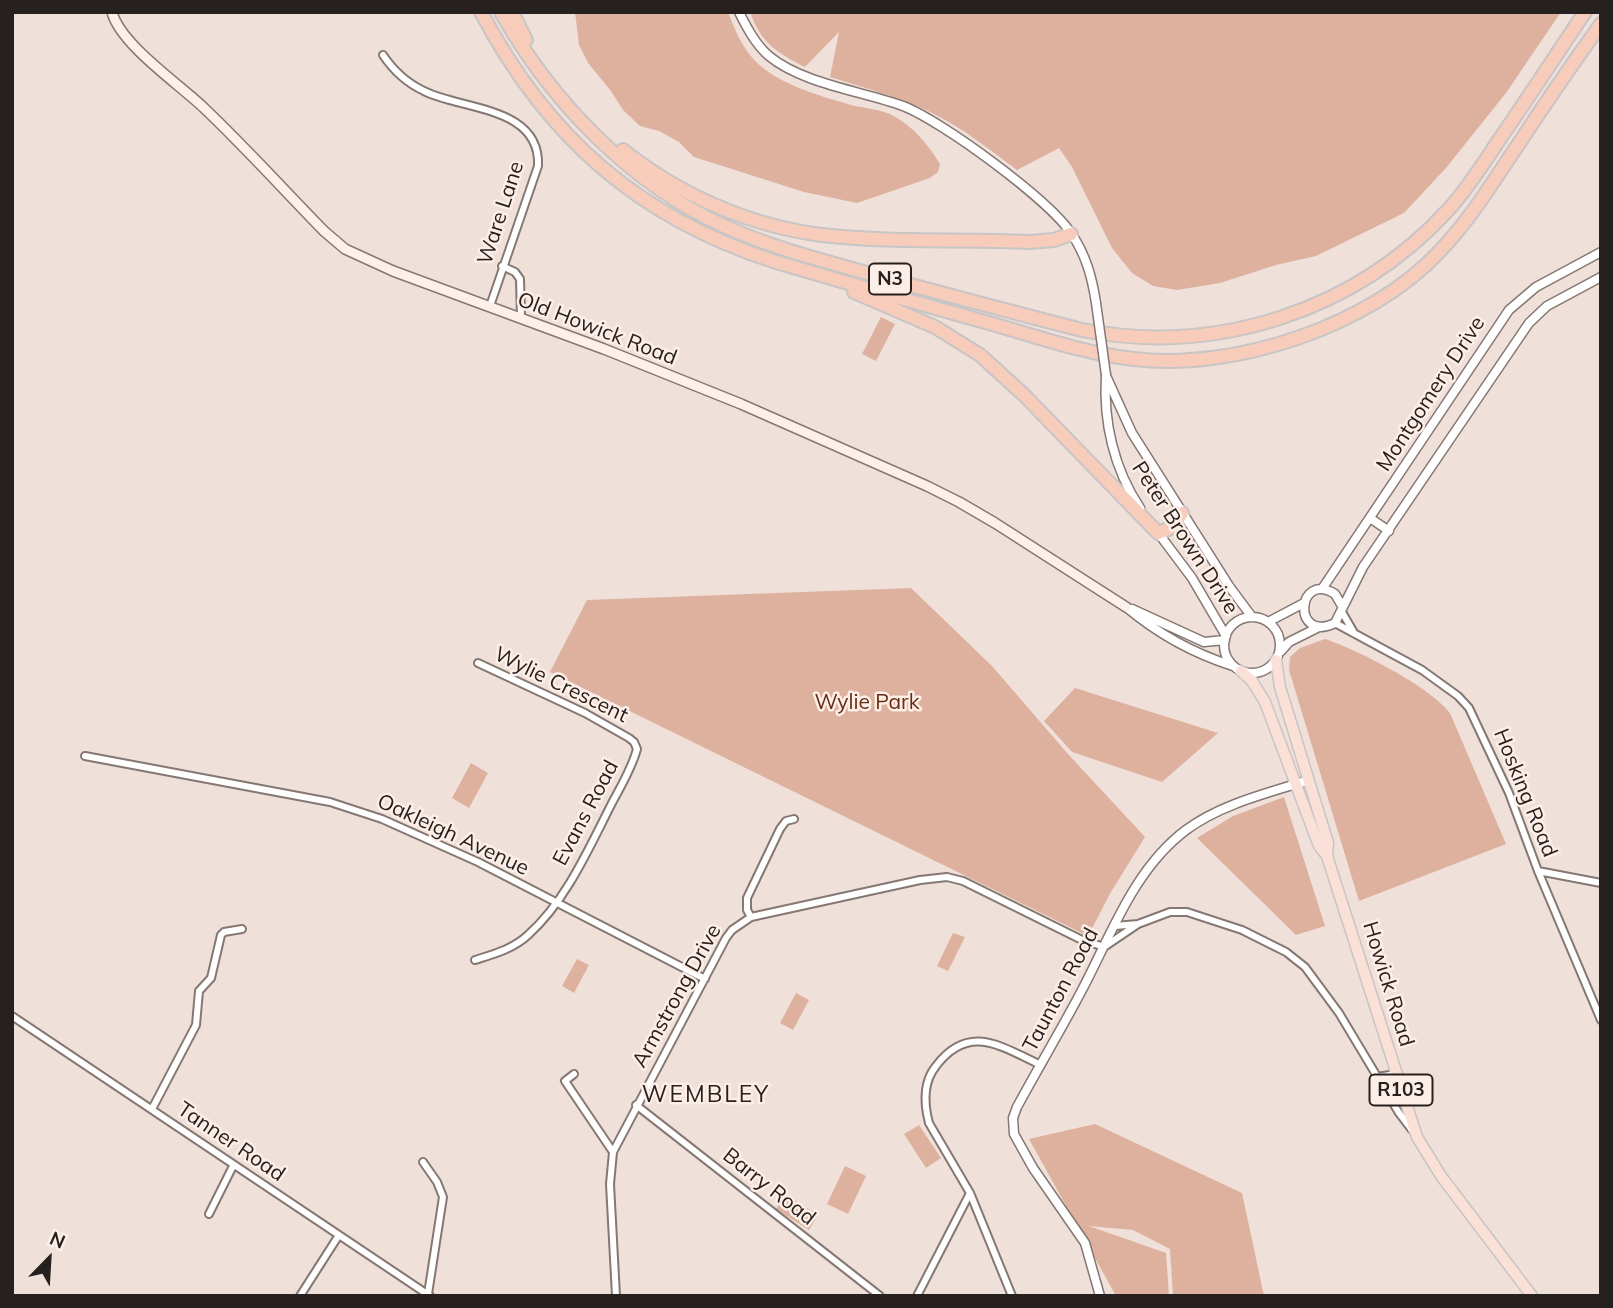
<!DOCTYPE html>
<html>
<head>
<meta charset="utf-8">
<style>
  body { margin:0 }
  #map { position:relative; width:1613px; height:1308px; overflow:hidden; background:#f0e0da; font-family:Mulish,sans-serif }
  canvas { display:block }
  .frame { position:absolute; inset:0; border:14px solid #26211f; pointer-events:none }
  .north { position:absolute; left:14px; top:1224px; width:70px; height:70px; -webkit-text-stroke:5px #fdeee8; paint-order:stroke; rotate:24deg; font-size:19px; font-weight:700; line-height:28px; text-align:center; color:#26211f }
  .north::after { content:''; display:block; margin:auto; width:24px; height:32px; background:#26211f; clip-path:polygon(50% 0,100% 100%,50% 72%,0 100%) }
</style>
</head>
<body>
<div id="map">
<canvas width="1613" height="1308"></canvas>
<div class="frame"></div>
<div class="north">N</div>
</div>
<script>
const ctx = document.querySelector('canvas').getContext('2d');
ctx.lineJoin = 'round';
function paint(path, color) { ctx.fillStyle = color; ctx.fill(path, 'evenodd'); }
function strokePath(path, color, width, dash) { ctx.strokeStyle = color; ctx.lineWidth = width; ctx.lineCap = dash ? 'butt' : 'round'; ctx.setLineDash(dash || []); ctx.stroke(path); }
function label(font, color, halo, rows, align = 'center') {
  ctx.font = font + ' Mulish,sans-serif'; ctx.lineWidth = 5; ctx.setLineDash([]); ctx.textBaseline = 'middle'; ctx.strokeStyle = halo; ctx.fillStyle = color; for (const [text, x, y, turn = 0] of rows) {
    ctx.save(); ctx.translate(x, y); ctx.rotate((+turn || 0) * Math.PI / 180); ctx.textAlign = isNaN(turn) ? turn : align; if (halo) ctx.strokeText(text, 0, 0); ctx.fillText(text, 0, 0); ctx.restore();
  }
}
paint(new Path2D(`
  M575 12H728C734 27 740 43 750 55 771 83 823 97 855 106 867 108 881 110 892 115 914 127 927 143 940 164L938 172 930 178 857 203 804 192 694 157 679 142 659 131 640 126 623 110 611 91 588 63 579 45Z
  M750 12H1561L1506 93 1446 168 1404 213 1316 256 1276 265 1220 283 1177 290 1153 286 1132 273 1112 248 1072 167 1059 148 1017 170C990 150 963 128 932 113 900 97 864 88 830 77L839 32 805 67C777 53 761 43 750 12Z
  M881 317 895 324 876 361 862 354Z
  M911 588 992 666 1068 754 1145 837 1111 892 1088 936 550 672 587 600Z
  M1325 639C1358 650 1429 686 1450 713L1506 844 1359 901 1289 670 1290 657 1300 648Z
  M1075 688 1218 733 1162 782 1072 752 1044 721Z
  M471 763 488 773 469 808 452 798Z
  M1284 797 1325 926 1296 935 1197 838 1233 816Z
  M953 933 965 937 948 971 937 966Z
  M577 959 589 965 574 993 562 986Z
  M796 993 809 1000 793 1030 780 1023Z
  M1095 1124 1242 1193 1264 1296H1173L1170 1249 1133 1230 1089 1226 1166 1253 1169 1296H1116L1029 1139Z
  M919 1125 941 1158 926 1168 904 1134Z
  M845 1166 866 1176 848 1214 827 1204Z
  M785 1194 818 1215 809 1230 776 1209Z`), '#deb19f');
const minor = new Path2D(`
  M383 55C393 70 407 83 424 91 461 110 541 106 538 166L490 306
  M502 266 515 272 520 279 521 318
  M1342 612 1353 631
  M1335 623 1422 670 1458 696 1469 708 1509 793 1538 871 1601 1020
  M85 756 330 802 382 819 478 862 705 979
  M1538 871 1601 883
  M751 917 747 910V898L780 829 786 821 794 819
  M1115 926 1138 924 1170 912H1187L1242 930 1286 952 1305 967 1339 1013 1399 1113 1412 1130
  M475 960C494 954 513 949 528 935 566 901 589 848 612 803 621 786 632 768 637 749L634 742 629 738 585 713 478 663
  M12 1016 430 1296
  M574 1074 565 1081 613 1152
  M1377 1077 1396 1074
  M636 1105 880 1296
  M152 1109 196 1025 199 991 211 978 221 935 224 932 242 929
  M423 1162 437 1182 443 1197 428 1294
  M209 1214 233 1166
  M300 1296 339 1235
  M616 1296 610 1184 613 1152 726 938 732 930 751 917 920 880 947 877 963 881 1080 939 1104 947 1138 924
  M917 1296 970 1193
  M1012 1296 970 1193 929 1123C924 1104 923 1082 936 1066 969 1023 1000 1046 1041 1065`);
const tertiary = new Path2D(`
  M739 12C747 28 756 45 769 56 803 84 862 91 903 106 942 121 1048 199 1071 233 1086 255 1092 277 1096 303
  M1106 375C1103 422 1114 469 1140 508
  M1107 378 1132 433 1229 586 1252 617
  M1370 518 1389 531
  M1156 530 1192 578 1226 636
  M1322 589 1509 310 1536 287 1601 252
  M1342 606 1335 594C1296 570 1292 644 1335 623L1363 567 1529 323 1547 306 1601 277
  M1126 607C1157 633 1195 654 1233 666
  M1132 609 1204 642 1225 640
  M1224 645a28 28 0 1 1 56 0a28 28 0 1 1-56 0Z
  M1268 622 1304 603
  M1281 651 1289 642 1319 627
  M1100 1296 1085 1243 1033 1168 1014 1134 1013 1118 1017 1107C1038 1068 1061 1030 1082 990 1111 935 1134 869 1186 830 1221 804 1268 793 1309 780`);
const secondary = new Path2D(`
  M112 12C120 44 179 84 204 108 245 147 284 190 324 231L345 249 393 271 604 349 741 404 927 486 959 502 995 523 1126 607`);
const primary = new Path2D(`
  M1276 660 1280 687 1328 843 1327 856 1417 1137 1441 1176 1532 1296
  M1241 671 1252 681 1265 702 1319 846 1327 856`);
const motorway = new Path2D(`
  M481 12C547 137 638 217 773 261 847 283 921 304 996 325 1041 338 1087 354 1134 359 1234 371 1370 326 1439 252 1471 219 1494 180 1520 142 1546 102 1573 63 1601 24
  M501 12C551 101 631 184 724 226 774 249 829 262 881 277 948 295 1015 313 1082 330 1217 356 1356 311 1449 209 1468 188 1483 164 1499 140 1528 98 1556 55 1585 12
  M512 12 526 40
  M623 150C679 195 750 226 822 235 890 243 960 239 1029 242L1054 240 1071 234
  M854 292 935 327 980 355 1024 395 1158 533 1173 527 1182 513`);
strokePath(minor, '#857772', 10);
strokePath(tertiary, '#857772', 11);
strokePath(secondary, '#857772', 12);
strokePath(primary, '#c7c5c5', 13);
strokePath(motorway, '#c7c5c5', 16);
strokePath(minor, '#fff', 6);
strokePath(tertiary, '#fff', 8);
strokePath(secondary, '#fdf0eb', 9);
strokePath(primary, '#fae0d6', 10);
strokePath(motorway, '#f7ccbb', 12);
const tertiaryBridge = new Path2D(`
  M1096 303 1106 375`);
strokePath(tertiaryBridge, '#857772', 11, []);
strokePath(tertiaryBridge, '#fff', 8);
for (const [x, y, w] of [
  [890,279,42],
  [1401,1090,63]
]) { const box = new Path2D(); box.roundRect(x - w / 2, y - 15.5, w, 31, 5); ctx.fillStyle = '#fdeee8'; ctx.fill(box); strokePath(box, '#26211f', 2); }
label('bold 19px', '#26211f', null, [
  ["N3",890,279],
  ["R103",1401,1090]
]);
label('21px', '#26211f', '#fdeee8', [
  ["Ware Lane",501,213,-72],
  ["Old Howick Road",597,329,21],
  ["Montgomery Drive",1431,394,-57],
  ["Peter Brown Drive",1185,538,57],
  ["Wylie Crescent",561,685,26],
  ["Hosking Road",1525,793,68],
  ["Evans Road",586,813,-62],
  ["Oakleigh Avenue",453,835,25],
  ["Howick Road",1388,984,73],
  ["Taunton Road",1061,990,-62],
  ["Armstrong Drive",677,996,-61],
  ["Tanner Road",231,1142,34],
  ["Barry Road",769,1187,38]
]);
label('21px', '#672d13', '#fdeee8', [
  ["Wylie Park",867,703]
]);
ctx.letterSpacing = '2px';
label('23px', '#26211f', '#fdeee8', [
  ["WEMBLEY",706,1095]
]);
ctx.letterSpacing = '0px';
</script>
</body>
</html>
